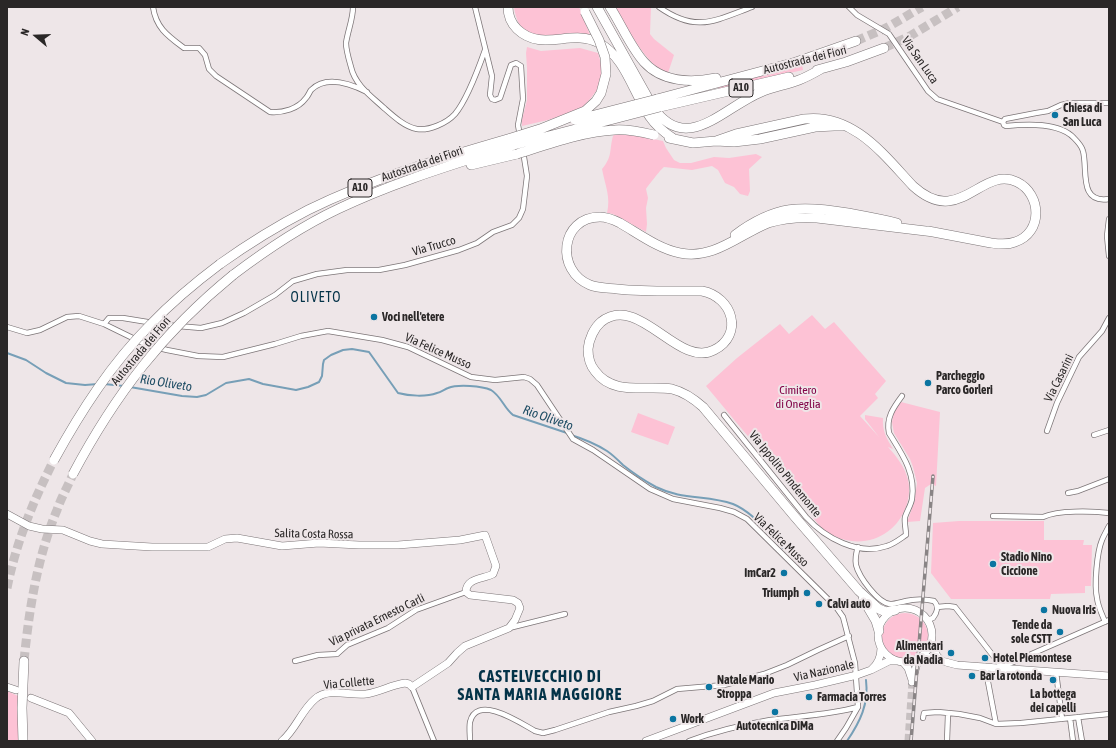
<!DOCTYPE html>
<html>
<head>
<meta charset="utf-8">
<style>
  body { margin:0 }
  #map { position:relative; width:1116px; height:748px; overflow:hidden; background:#eee6e8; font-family:"Asap Condensed",sans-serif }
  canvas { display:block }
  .frame { position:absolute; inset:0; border:8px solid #2a2727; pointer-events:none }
  .north { position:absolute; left:16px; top:16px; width:40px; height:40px; -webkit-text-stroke:3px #eee6e8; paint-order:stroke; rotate:289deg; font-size:11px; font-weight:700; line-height:16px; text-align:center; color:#2a2727 }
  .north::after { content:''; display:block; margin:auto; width:14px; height:18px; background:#2a2727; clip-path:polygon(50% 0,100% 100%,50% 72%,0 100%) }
</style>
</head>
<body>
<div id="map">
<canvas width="1116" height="748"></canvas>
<div class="frame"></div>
<div class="north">N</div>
</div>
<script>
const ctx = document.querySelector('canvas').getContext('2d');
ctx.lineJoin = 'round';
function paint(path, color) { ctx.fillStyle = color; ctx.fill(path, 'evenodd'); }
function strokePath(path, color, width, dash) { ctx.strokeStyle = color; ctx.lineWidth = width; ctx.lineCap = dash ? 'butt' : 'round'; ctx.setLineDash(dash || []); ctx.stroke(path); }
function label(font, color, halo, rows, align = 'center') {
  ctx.font = font + ' "Asap Condensed",sans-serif'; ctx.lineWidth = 4; ctx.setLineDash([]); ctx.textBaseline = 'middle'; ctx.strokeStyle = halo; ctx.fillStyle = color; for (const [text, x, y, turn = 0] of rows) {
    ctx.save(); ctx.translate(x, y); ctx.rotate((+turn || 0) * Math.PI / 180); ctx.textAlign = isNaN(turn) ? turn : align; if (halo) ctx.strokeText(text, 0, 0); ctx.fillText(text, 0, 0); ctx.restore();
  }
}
paint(new Path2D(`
  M514 7H579L590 35C579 36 567 36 556 36 532 36 518 35 514 7Z
  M615 7H651L650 34 654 39 674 55 668 73C648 69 625 24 615 7Z
  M527 47 541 51 580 48 598 53 602 67V73L599 87 591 98 581 109 548 120 522 126V120L527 100V68L526 53Z
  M802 64 803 70 718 89V87Z
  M625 133 663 141 666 148 674 160 680 163H691L714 157 729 158 756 154 762 157 749 169 750 191 748 196 740 194 734 187 725 183 718 170 712 166 692 170 664 167C661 169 648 186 646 189L648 198 646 208 647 224 646 232 613 214 607 213C611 197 605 185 602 169 613 156 609 150 613 136L615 134Z
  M812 315 825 329 834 322 886 381 875 394 878 398 860 416 879 437 865 419V415L883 418C882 431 887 439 893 449L888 447C897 457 905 467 908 480 910 488 909 497 907 504 897 536 864 550 834 536 817 529 809 510 799 496 788 482 776 469 765 456 745 433 726 410 706 386L737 358 780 324 789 334Z
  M901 402 940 412 936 486 931 484 925 488 920 521 907 522 914 503 917 483 913 467 910 459 894 433 893 428 892 422 894 412Z
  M638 413 675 427 668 445 631 432Z
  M959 521H1044V540H1084L1083 545H1092L1091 586H1085V593L1051 594 1050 599H951L931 573 933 523Z
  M882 636a23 23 0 1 1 46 0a23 23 0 1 1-46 0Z
  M7 691 18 696 19 741H7Z`), '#fdc2d5');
strokePath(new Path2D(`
  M7 353 26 360 46 373 66 383 85 385 98 384
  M104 384 124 386
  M130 387 182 396 197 397 206 395 226 383 249 379 263 384 296 390 308 387 319 382 322 376 323 364 324 360 331 355 343 350 352 349 369 352 398 393C409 396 426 397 437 393 441 392 445 389 448 388 458 384 482 386 491 390 501 396 504 408 513 415L567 433
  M571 435C584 439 596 444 607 451 613 455 618 460 623 465 633 473 645 481 656 487 682 500 707 495 733 504 753 512 768 533 783 548
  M847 741C860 722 869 704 866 680`), '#779fb7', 2);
strokePath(new Path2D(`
  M908 741 912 682`), '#c7c0c1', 7, [7, 3.5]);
strokePath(new Path2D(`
  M856 41 886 28 922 7
  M884 48 910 36 958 7
  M7 588C16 543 33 501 54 460
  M24 661C29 610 37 558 57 510 61 498 68 486 73 474`), '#c7c0c1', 9, [9, 4.5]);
const street = new Path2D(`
  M153 7C156 28 168 36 184 48H199L205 55 209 69 216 76 270 112C283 113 298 109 306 98 308 96 309 93 311 90 326 75 351 84 367 92
  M353 7C353 19 348 30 346 43 346 50 349 60 351 67 355 85 371 96 384 108 393 116 405 127 417 129 429 131 447 123 455 114 466 101 479 67 485 50
  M475 7 492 76 490 95 492 99 495 100 500 98 511 65 516 63 521 66 523 99 518 125 520 136
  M659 7C696 33 714 21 752 7
  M849 7 857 15 889 34 928 91 937 99 1003 122
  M1109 103H1070L1061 105 1048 111 1036 113 1005 119 1003 122 1004 125 1006 126C1026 124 1059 122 1074 138 1077 141 1082 147 1083 151 1088 169 1078 204 1109 199
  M1109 219 1107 236 1109 256
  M104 324 109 318H123L166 325 201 328 222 323 244 313 275 295 293 281 317 274 347 270H379L405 265 459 250 477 243 493 232 512 225 519 218 523 209 527 176 523 151
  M7 327 27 333 40 330 67 317 79 316 104 324 147 345 167 350 198 356 223 357 275 344 301 336 328 331 382 340 408 347 471 377 495 380 524 377 530 379 537 385 573 439 593 450 650 489 673 499 720 508 734 512 747 519 836 607 843 617 855 663 858 707 846 728 837 741
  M724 415 806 517C825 538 858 556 887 546 894 544 900 539 906 535 906 529 904 522 905 517 907 511 911 505 912 499 916 473 902 454 889 433 886 418 893 408 902 396
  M1047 431 1057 403 1079 357 1102 331 1109 318
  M1094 435 1109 430
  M1068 493 1078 491 1109 479
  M993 516 1043 517C1058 510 1092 511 1109 513
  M858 547C856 553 855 559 856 565 859 577 878 603 890 604 895 604 901 602 906 601 914 599 926 599 934 601 939 606 937 613 933 618L927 620
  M937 607 948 606 955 607 1002 667 1109 620
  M1105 622C1102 614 1098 607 1097 598 1094 585 1097 552 1102 540 1104 535 1107 530 1109 526
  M509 628 565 614
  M295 661 318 655 337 654 347 645 388 628 416 610 466 592
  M985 666 996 724
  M1056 672 1062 719
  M412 687 434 741
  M1078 717 1082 741
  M923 718 924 713 938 712 959 714 980 718 996 724 1021 723 1109 714
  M1070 718 1073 741
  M470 741C470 735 469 728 470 722 477 693 522 724 535 731L543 733 555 730 609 712 636 706 653 701 677 689 724 685 764 674 787 665 818 650 849 636
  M689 741C716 731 741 725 770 720 799 716 829 715 858 707
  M947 741 948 714`);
const secondary = new Path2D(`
  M7 514 29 526 42 529 63 530 90 541 102 544 152 547H208L225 539 237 538 282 546 319 543 359 545H398L460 540 485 535 496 566 493 574C483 579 466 578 466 592L470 595 513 600 518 603 520 608 515 620 509 628 465 646 457 653 448 663 412 687 409 684 405 683C391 685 380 692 366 694 349 696 329 687 315 699 301 711 296 729 282 741
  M903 662 908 668 912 680
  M912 682 918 659
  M7 687 16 690
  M31 698 69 713 92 741`);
const primary = new Path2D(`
  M878 635a27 27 0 1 1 54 0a27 27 0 1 1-54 0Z
  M931 643 937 656 942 661
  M881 648C881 657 878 664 871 670L889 661H896
  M923 656 957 665 1109 676
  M646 741 774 693 815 685 857 675 871 670`);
const highway = new Path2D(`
  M508 7C508 15 511 23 517 29 542 53 572 28 599 43 626 58 633 93 650 117 656 126 665 133 674 139
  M597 7 653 107C686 156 724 107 761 92 773 87 786 85 799 80 807 77 814 73 821 69
  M610 7C621 24 631 48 644 62 662 82 691 83 716 78
  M817 70 846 62 884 48
  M657 99 796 62 856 41
  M660 107 789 77
  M669 138 693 143 716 141 734 142 760 139 815 127 834 126H842
  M716 141 736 134 804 119C853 113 883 154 913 186 960 229 981 165 1017 182 1042 194 1043 233 1015 242 1007 245 1000 244 991 243L928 231
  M471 165 517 154
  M735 235C775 205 802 205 848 213 864 216 881 219 897 223
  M220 264C248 244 277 226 308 210 373 178 442 158 511 138
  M233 275C266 250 300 227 338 209 394 182 455 164 514 145
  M863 599 876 621 879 631
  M895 610 886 612 879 609 859 591 795 517 703 407C694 399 684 392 672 389 646 385 613 396 595 371 590 365 588 357 588 349 589 339 594 328 601 322 639 292 678 369 714 350 744 335 733 297 702 291 673 291 645 292 617 289 608 288 598 288 590 285 555 271 560 217 600 217 607 217 614 220 620 223 639 234 659 249 680 253 714 260 740 234 768 223 784 218 800 217 817 218L934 232
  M23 741 22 708 24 661`);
strokePath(street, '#7c7577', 6);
strokePath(secondary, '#7c7577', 8);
strokePath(primary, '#7c7577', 8);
strokePath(highway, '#7c7577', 10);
strokePath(street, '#fff', 4.5);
strokePath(secondary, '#fff', 7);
strokePath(primary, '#fff', 7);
strokePath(highway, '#fff', 9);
const rail = new Path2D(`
  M911 741 933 476`);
strokePath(rail, '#898485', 3.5);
strokePath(rail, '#eee6e8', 2, [6]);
const highwayBridge = new Path2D(`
  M575 120 657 99
  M538 130 585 111 596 101 601 93 606 74 605 57 599 40 585 12
  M511 138 543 128
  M514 145 660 107
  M517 154C546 145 585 131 615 130 628 129 641 132 654 135
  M54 460C81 411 111 364 151 324 172 302 196 282 220 264
  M73 474C115 395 163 332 233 275`);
strokePath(highwayBridge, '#7c7577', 10, []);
strokePath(highwayBridge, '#fff', 9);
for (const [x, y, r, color] of [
  [1055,115,4,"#0b75a1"],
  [374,317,4,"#0b75a1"],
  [928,383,4,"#0b75a1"],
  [993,564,4,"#0b75a1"],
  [784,573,4,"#0b75a1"],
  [807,593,4,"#0b75a1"],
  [819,604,4,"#0b75a1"],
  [1044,610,4,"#0b75a1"],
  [1060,632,4,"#0b75a1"],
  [951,653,4,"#0b75a1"],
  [985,658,4,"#0b75a1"],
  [972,676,4,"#0b75a1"],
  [1053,680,4,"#0b75a1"],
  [709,687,4,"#0b75a1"],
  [809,697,4,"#0b75a1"],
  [775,712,4,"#0b75a1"],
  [673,719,4,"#0b75a1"]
]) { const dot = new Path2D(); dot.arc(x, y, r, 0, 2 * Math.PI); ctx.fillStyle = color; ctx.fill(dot); strokePath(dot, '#eee6e8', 1.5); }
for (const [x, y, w] of [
  [741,88,24],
  [360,188,24]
]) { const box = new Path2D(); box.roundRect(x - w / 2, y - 9, w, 18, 3); ctx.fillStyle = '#eee6e8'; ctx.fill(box); strokePath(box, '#2a2727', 1); }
label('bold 11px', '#2a2727', null, [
  ["A10",741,88],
  ["A10",360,188]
]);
label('12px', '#2a2727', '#eee6e8', [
  ["Autostrada dei Fiori",805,60,-14],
  ["Via San Luca",920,60,55],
  ["Autostrada dei Fiori",422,164,-19],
  ["Via Trucco",434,246,-16],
  ["Autostrada dei Fiori",141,351,-50],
  ["Via Felice Musso",438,351,24],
  ["Via Casarini",1059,378,-64],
  ["Via Ippolito Pindemonte",785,474,51],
  ["Salita Costa Rossa",314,534,1],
  ["Via Felice Musso",781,540,44],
  ["Via privata Ernesto Carli",377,620,-26],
  ["Via Nazionale",824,671,-13],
  ["Via Collette",349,683,-5]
]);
label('bold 12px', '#2a2727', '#eee6e8', [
  ["Chiesa di",1063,108],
  ["San Luca",1063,122],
  ["Voci nell'etere",382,317],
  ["Parcheggio",936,376],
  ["Parco Gorleri",936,390],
  ["Stadio Nino",1001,557],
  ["Ciccione",1001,571],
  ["ImCar2",776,573,"right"],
  ["Triumph",799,593,"right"],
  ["Calvi auto",827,604],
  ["Nuova Iris",1052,610],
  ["Tende da",1052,625,"right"],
  ["sole CSTT",1052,639,"right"],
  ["Alimentari",943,646,"right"],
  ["da Nadia",943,660,"right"],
  ["Hotel Piemontese",993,658],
  ["Bar la rotonda",980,676],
  ["Natale Mario",717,680],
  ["Stroppa",717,694],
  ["La bottega",1053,694,"center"],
  ["dei capelli",1053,708,"center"],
  ["Farmacia Torres",817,697],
  ["Work",681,719],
  ["Autotecnica DiMa",775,726,"center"]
], 'left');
label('12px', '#800246', '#eee6e8', [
  ["Cimitero",798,390],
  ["di Oneglia",798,404]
]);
label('italic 13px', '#204e65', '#eee6e8', [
  ["Rio Oliveto",166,383,9],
  ["Rio Oliveto",548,418,19]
]);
ctx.letterSpacing = '1px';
label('14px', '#043348', '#eee6e8', [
  ["OLIVETO",316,298]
]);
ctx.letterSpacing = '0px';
ctx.letterSpacing = '1px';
label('bold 16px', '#043348', '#eee6e8', [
  ["CASTELVECCHIO DI",540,677],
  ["SANTA MARIA MAGGIORE",540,695]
]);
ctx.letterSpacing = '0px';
</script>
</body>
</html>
